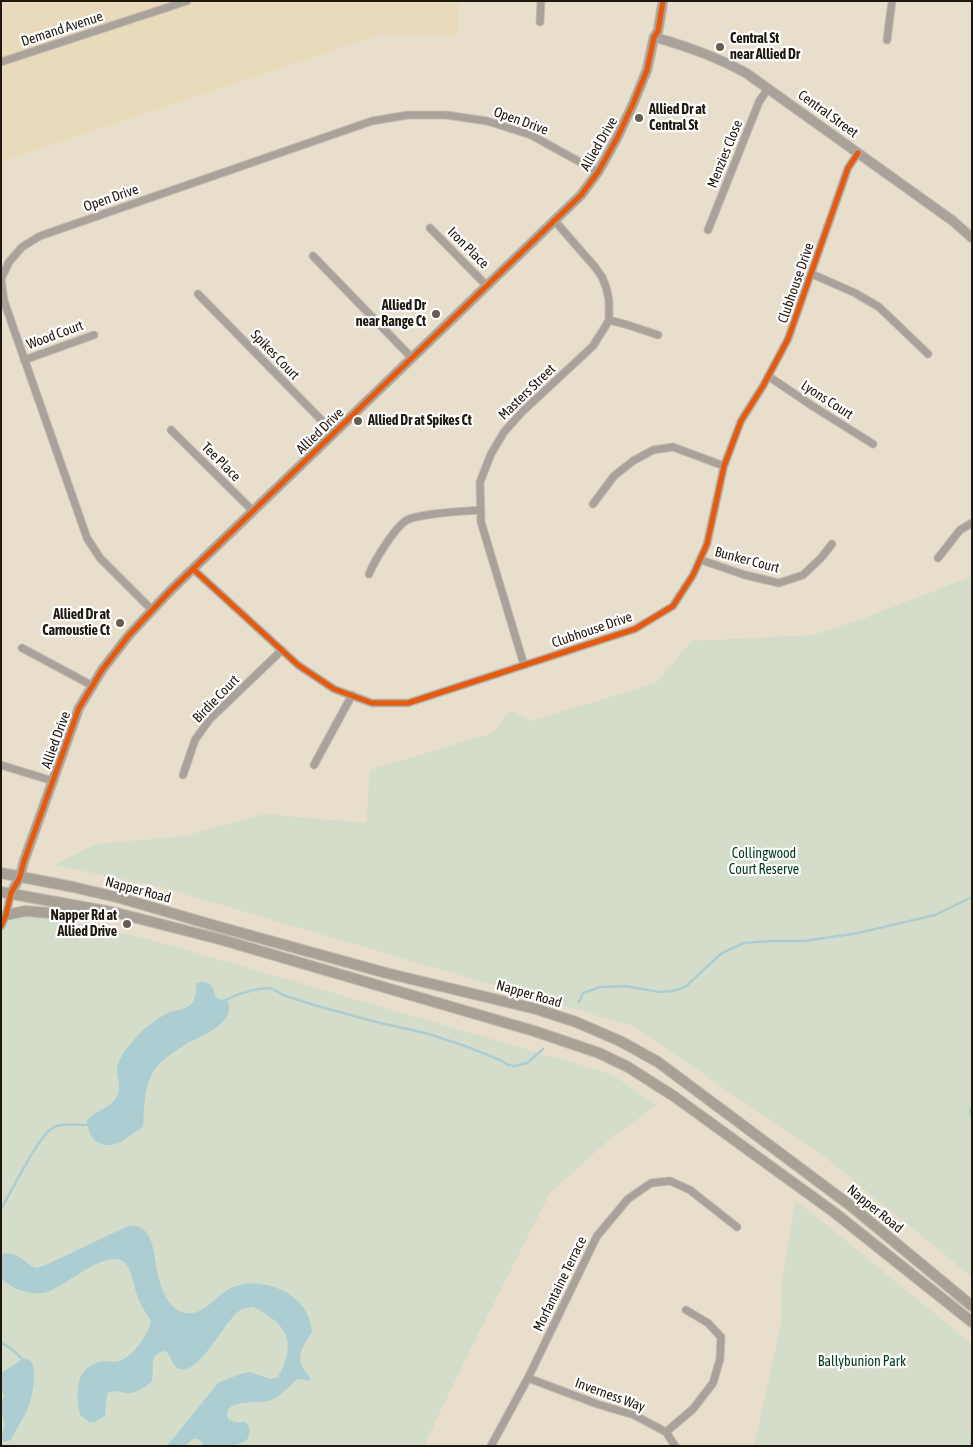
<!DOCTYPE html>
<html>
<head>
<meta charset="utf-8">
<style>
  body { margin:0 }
  #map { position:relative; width:973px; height:1447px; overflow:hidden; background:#e8decc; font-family:"Asap Condensed",sans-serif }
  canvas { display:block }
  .frame { position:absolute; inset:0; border:2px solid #1f180c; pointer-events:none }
</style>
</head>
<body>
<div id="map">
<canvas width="973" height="1447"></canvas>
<div class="frame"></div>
</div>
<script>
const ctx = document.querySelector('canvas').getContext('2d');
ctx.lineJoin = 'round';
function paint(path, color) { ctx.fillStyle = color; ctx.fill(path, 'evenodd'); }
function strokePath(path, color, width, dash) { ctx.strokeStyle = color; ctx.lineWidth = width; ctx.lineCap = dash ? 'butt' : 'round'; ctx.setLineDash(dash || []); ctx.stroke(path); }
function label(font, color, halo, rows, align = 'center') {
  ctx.font = font + ' "Asap Condensed",sans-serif'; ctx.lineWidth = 4.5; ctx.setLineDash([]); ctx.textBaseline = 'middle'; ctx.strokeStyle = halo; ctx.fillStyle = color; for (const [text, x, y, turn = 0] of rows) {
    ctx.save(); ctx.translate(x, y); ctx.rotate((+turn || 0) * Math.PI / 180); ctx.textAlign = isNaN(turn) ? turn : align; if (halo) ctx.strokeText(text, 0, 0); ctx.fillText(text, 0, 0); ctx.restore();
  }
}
paint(new Path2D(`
  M1 1H459L457 36 382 34 1 162Z`), '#eadabc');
paint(new Path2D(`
  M972 576V1277L826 1158 633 1026 157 886 54 865 96 844 185 836 264 814 366 823 370 770 493 733 511 710 531 721 656 683 692 641 813 635 862 619Z
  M1 909 145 938 611 1074 657 1105 611 1138 550 1193 466 1358 424 1446H1Z
  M796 1200 972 1344V1446H754L781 1324 782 1282Z`), '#d4ddca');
paint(new Path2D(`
  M201 982H205L211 985C218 1000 212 996 228 1002 229 1005 230 1007 229 1010 227 1026 200 1037 188 1043 177 1050 163 1058 155 1069 143 1086 145 1106 143 1126L140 1129C132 1133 124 1141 116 1144 97 1149 88 1136 87 1120 96 1110 109 1110 117 1096 122 1087 117 1079 117 1070 118 1057 131 1043 139 1034 147 1026 158 1018 168 1013 176 1009 190 1010 194 1000 196 995 196 989 196 984Z
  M128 1226C153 1222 154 1253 157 1271 160 1286 168 1310 185 1313 206 1316 215 1295 231 1288 250 1279 276 1284 292 1296 304 1305 311 1317 312 1332 306 1342 296 1353 302 1366 304 1370 308 1375 311 1379L308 1381 301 1379 296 1380C288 1387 281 1396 271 1400 260 1405 219 1397 229 1420L236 1422H245C251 1427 251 1434 246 1441L233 1446H204C201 1441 199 1438 193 1439L185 1446H167L218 1383 240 1374 250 1372 270 1379 278 1377C297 1342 288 1324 253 1307 250 1307 245 1308 242 1309 224 1319 201 1375 179 1369 171 1366 172 1355 165 1351 147 1354 155 1368 152 1381 145 1387 136 1394 126 1393 120 1392 115 1390 109 1392L107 1395 105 1416 95 1422H89L80 1415C76 1394 74 1369 99 1362 106 1360 113 1363 119 1361 133 1357 147 1336 151 1322 147 1314 142 1307 138 1298 134 1288 133 1275 127 1265 110 1243 64 1289 44 1293 28 1295 14 1289 1 1279V1254C19 1250 23 1264 37 1268L50 1263Z
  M24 1358 31 1361C38 1373 32 1398 27 1410 23 1420 16 1428 12 1438L9 1441 3 1442C0 1436 4 1430 5 1424 0 1412 0 1407 4 1395L1 1390V1373Z`), '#acced2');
strokePath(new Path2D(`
  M221 1002 239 994 258 989 271 988 283 995 314 1005 376 1022 429 1034 465 1046 500 1060 508 1065 515 1066 527 1063 543 1049
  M579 1002 583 993 600 987 625 986 660 992 673 991 685 987 722 953 744 943 771 941H804L858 933 935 915 972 897
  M972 1106 970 1111 972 1119
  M1 1209C11 1193 39 1134 54 1127 64 1123 79 1125 89 1125
  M1 1342 15 1352 22 1359
  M971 1446 972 1432`), '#acced2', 2.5);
const minor = new Path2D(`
  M540 22 541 1
  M887 40 892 1
  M1 62 187 1
  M430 228 487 286
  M708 230 759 102 768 88
  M313 256 412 358
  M812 274 855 293 879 307 928 354
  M198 294 334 433
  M609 320 628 325 658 335
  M24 360 94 335
  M768 376 814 407 873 444
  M171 430 253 511
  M593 504 614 476 633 461 653 450 673 447 724 466
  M938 558 960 530 972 523
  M701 560 745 575 779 583 803 575 821 558 832 544
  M193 569 298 665 334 689 372 703H408L635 629 673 606 693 575 707 544 724 466 741 421 763 386 788 339 848 168 858 153
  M369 574C375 560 394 528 407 520 421 513 464 511 481 510
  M152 610 100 558 87 538 4 301 1 279 9 262 22 247 40 236 372 121 408 115H446L487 121 531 135 598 172
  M22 648 93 686
  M524 665 481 522 480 482 491 454 504 432 522 412 593 346 605 327 609 320V300L606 287 602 277 595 267 554 220
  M1 765 53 781
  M314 765 352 695
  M183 775 195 740 210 719 282 650
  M1 926 6 915 11 893
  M528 1378 597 1404 634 1415 666 1432 675 1446
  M666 1432 693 1409 713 1383 720 1359 721 1337 708 1323 686 1310
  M491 1446 528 1378 597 1236 628 1199 651 1183 670 1181 690 1190 737 1227`);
const tertiary = new Path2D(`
  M654 37C686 46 717 57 746 73L953 221 972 238
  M11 893 20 877 24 861 79 708 102 670 129 635 170 591 581 195 598 172 617 138 633 104 647 70 654 37 658 31 663 1`);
const secondary = new Path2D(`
  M1 873 73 887 120 898 209 924 386 973 536 1009 576 1022 620 1041 658 1062 851 1206 972 1306
  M1 892 117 913 219 939 534 1031 599 1053 628 1067 675 1097 835 1213 972 1322
  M6 915 25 911 50 913 82 909`);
strokePath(minor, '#c5bdb0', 9);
strokePath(tertiary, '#c5bdb0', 11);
strokePath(secondary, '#c5bdb0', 12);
strokePath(minor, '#a8a29a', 7);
strokePath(tertiary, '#a8a29a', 9);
strokePath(secondary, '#a8a296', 10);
strokePath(new Path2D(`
  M193 569 298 665 334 689 372 703H408L635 629 673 606 693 575 707 544 724 466 741 421 763 386 788 339 848 168 858 153
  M1 926 6 915 11 893 20 877 24 861 79 708 102 670 129 635 170 591 581 195 598 172 617 138 633 104 647 70 654 37 658 31 663 1`), '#e8590c', 5);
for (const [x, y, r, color] of [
  [720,47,5,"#655d4f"],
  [639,118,5,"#655d4f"],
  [436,314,5,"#655d4f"],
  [358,421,5,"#655d4f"],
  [120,623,5,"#655d4f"],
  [127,924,5,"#655d4f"]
]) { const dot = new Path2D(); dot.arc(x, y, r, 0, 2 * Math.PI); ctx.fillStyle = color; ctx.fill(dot); strokePath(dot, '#fff', 2); }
label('14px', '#1f180c', '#fff', [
  ["Demand Avenue",62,29,-18],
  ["Central Street",828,114,36],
  ["Open Drive",521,121,20],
  ["Allied Drive",599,144,-60],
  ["Menzies Close",725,154,-68],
  ["Open Drive",111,198,-19],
  ["Iron Place",468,248,45],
  ["Clubhouse Drive",796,283,-71],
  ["Wood Court",55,335,-20],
  ["Spikes Court",275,355,46],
  ["Masters Street",527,392,-44],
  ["Lyons Court",827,400,33],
  ["Allied Drive",320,431,-44],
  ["Tee Place",221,462,45],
  ["Bunker Court",747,560,15],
  ["Clubhouse Drive",592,630,-19],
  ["Birdie Court",216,699,-46],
  ["Allied Drive",56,740,-70],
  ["Napper Road",138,890,15],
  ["Napper Road",529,994,16],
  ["Napper Road",875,1209,39],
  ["Morfantaine Terrace",560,1284,-64],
  ["Inverness Way",610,1395,20]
]);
label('bold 14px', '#1f180c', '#fff', [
  ["Central St",730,39],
  ["near Allied Dr",730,55],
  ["Allied Dr at",649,110],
  ["Central St",649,126],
  ["Allied Dr",426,306,"right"],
  ["near Range Ct",426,322,"right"],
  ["Allied Dr at Spikes Ct",368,421],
  ["Allied Dr at",110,615,"right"],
  ["Carnoustie Ct",110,631,"right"],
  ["Napper Rd at",117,916,"right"],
  ["Allied Drive",117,932,"right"]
], 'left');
label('14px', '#003c17', '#fff', [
  ["Collingwood",764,854],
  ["Court Reserve",764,870],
  ["Ballybunion Park",862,1362]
]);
</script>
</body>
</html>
